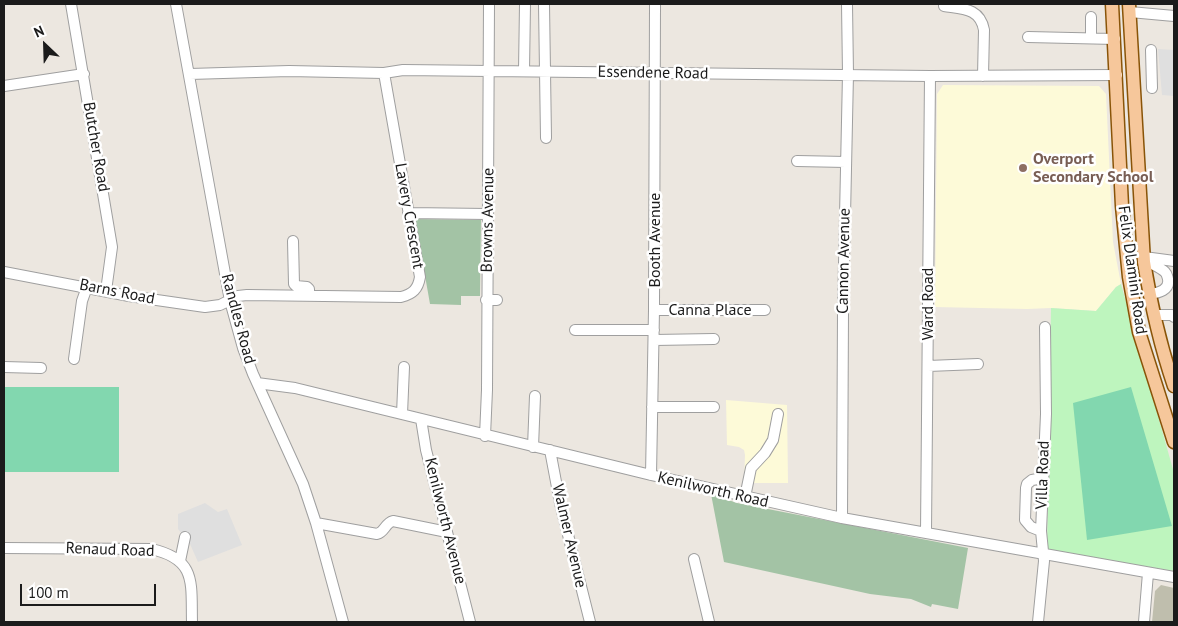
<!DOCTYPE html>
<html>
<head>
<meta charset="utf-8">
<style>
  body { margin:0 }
  #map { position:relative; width:1178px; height:626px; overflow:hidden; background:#ece7e0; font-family:"PT Sans",sans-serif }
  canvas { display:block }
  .frame { position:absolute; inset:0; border:5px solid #1b1b1b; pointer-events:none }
  .north { position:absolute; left:20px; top:20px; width:50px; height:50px; -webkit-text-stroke:4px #fff; paint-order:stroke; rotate:336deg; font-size:14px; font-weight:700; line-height:20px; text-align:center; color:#1b1b1b }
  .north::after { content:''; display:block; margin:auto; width:18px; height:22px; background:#1b1b1b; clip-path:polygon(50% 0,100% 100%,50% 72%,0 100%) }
  .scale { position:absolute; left:20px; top:584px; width:136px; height:22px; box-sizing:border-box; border:2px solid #1b1b1b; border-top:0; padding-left:6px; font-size:15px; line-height:18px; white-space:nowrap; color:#1b1b1b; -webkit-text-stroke:4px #fff; paint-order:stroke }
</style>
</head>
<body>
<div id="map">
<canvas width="1178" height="626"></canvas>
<div class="frame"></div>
<div class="north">N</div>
<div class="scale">100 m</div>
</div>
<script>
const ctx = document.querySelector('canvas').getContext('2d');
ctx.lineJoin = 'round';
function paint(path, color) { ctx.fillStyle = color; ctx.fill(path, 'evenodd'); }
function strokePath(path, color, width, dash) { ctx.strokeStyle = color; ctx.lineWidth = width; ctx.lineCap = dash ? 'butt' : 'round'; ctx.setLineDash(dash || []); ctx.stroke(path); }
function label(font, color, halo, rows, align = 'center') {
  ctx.font = font + ' "PT Sans",sans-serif'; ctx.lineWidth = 5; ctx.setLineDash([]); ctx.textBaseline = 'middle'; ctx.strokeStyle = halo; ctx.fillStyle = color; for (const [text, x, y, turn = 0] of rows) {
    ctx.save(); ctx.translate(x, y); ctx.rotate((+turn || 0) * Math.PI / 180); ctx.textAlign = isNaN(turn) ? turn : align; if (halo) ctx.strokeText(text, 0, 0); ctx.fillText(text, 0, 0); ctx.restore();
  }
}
paint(new Path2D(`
  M943 85 1099 86 1106 94 1113 242 1121 284 1116 287 1096 311 1051 308 1027 309 935 307 937 94Z
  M726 400 787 405 788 483H744L745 455 744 450 739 447 727 445Z`), '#fdfad8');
paint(new Path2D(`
  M1161 585 1174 588V622H1152L1155 591Z`), '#bfbead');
paint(new Path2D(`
  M415 219 481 220 480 296H461V305L430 304Z
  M711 494 737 503 968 548 958 609 932 604 931 607 911 599 870 594 724 562Z`), '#a3c3a5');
paint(new Path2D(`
  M1121 284 1174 473V571L1050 551 1047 547 1051 308 1096 311 1116 287Z`), '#bef5be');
paint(new Path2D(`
  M4 387H119V472H4Z
  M1131 387 1172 526 1087 540 1073 403Z`), '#82d7af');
paint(new Path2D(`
  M1158 49 1174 50V96L1162 95Z
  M205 503 218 512 227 509 242 545 198 562 190 544 178 529V514Z`), '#dfdfdf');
const minor = new Path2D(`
  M71 4 112 247 106 291
  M176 4 230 301 243 348 253 374 303 484 316 523 343 622
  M544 4 546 138
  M944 6C963 9 980 8 984 30L983 76
  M1130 12 1174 16
  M1028 37 1115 39
  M1091 38V17
  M1151 50 1152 88
  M524 71 525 4
  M190 74 289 71 384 73 403 70 930 76 1117 75
  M4 86 84 74
  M797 161 846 162
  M408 213 487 214
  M293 241 294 284 296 286 307 287 309 289V295
  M1144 257 1174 261
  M1144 259C1150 264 1160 267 1165 272 1167 274 1167 275 1168 279 1170 290 1159 293 1149 294
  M4 272 129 296 205 307 220 305 238 296 247 295 401 297C413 294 418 289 420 277L384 73
  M486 300H497
  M654 310H765
  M1154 315H1172L1174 317
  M575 330H654
  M654 340 714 339
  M74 359 82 301 87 287
  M928 366 978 364
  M4 367 41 368
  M257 383 295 388 651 475 842 518 1174 577
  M652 407H714
  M402 414 404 367
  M421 419 426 450 470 622
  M485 436 487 390 489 4
  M533 447 535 396
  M550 450 560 503 590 622
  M651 475 654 310 655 4
  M745 497 751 468 765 453 773 440 778 414
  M842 518 843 311 848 74 847 4
  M316 523 377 534C385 532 385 523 393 521L447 532
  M1041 531 1031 527 1025 520 1026 488 1027 484 1032 480 1043 478
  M926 532 930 76
  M4 548 151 549C197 559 191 583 192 622
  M694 559 709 622
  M180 561 185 537
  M1038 622 1044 561 1041 531 1046 414 1045 327
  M1144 622 1148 573`);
const major = new Path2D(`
  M1112 4 1122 206 1129 277 1139 332 1174 442
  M1129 4 1144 262C1151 305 1160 345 1174 386`);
strokePath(minor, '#9f9f9f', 12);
strokePath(major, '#895408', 15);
strokePath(minor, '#fff', 10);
strokePath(major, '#f6c79b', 12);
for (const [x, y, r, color] of [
  [1023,168,5,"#8d6e63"]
]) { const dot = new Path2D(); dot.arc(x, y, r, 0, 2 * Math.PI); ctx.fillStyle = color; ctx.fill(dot); strokePath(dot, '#fff', 2); }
label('16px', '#1b1b1b', '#fff', [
  ["Essendene Road",653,73,1],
  ["Butcher Road",96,147,80],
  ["Lavery Crescent",409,216,80],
  ["Browns Avenue",488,220,-89],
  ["Booth Avenue",655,240,-90],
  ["Cannon Avenue",844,261,-89],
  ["Felix Dlamini Road",1132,270,82],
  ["Barns Road",117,292,11],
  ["Ward Road",928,304,-90],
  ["Canna Place",710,310],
  ["Randles Road",238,319,75],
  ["Villa Road",1043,475,-88],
  ["Kenilworth Road",713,490,13],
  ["Kenilworth Avenue",445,521,76],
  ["Walmer Avenue",569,536,77],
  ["Renaud Road",110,550,2]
]);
label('bold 16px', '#785e54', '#fff', [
  ["Overport",1033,159],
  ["Secondary School",1033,177]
], 'left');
</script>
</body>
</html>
